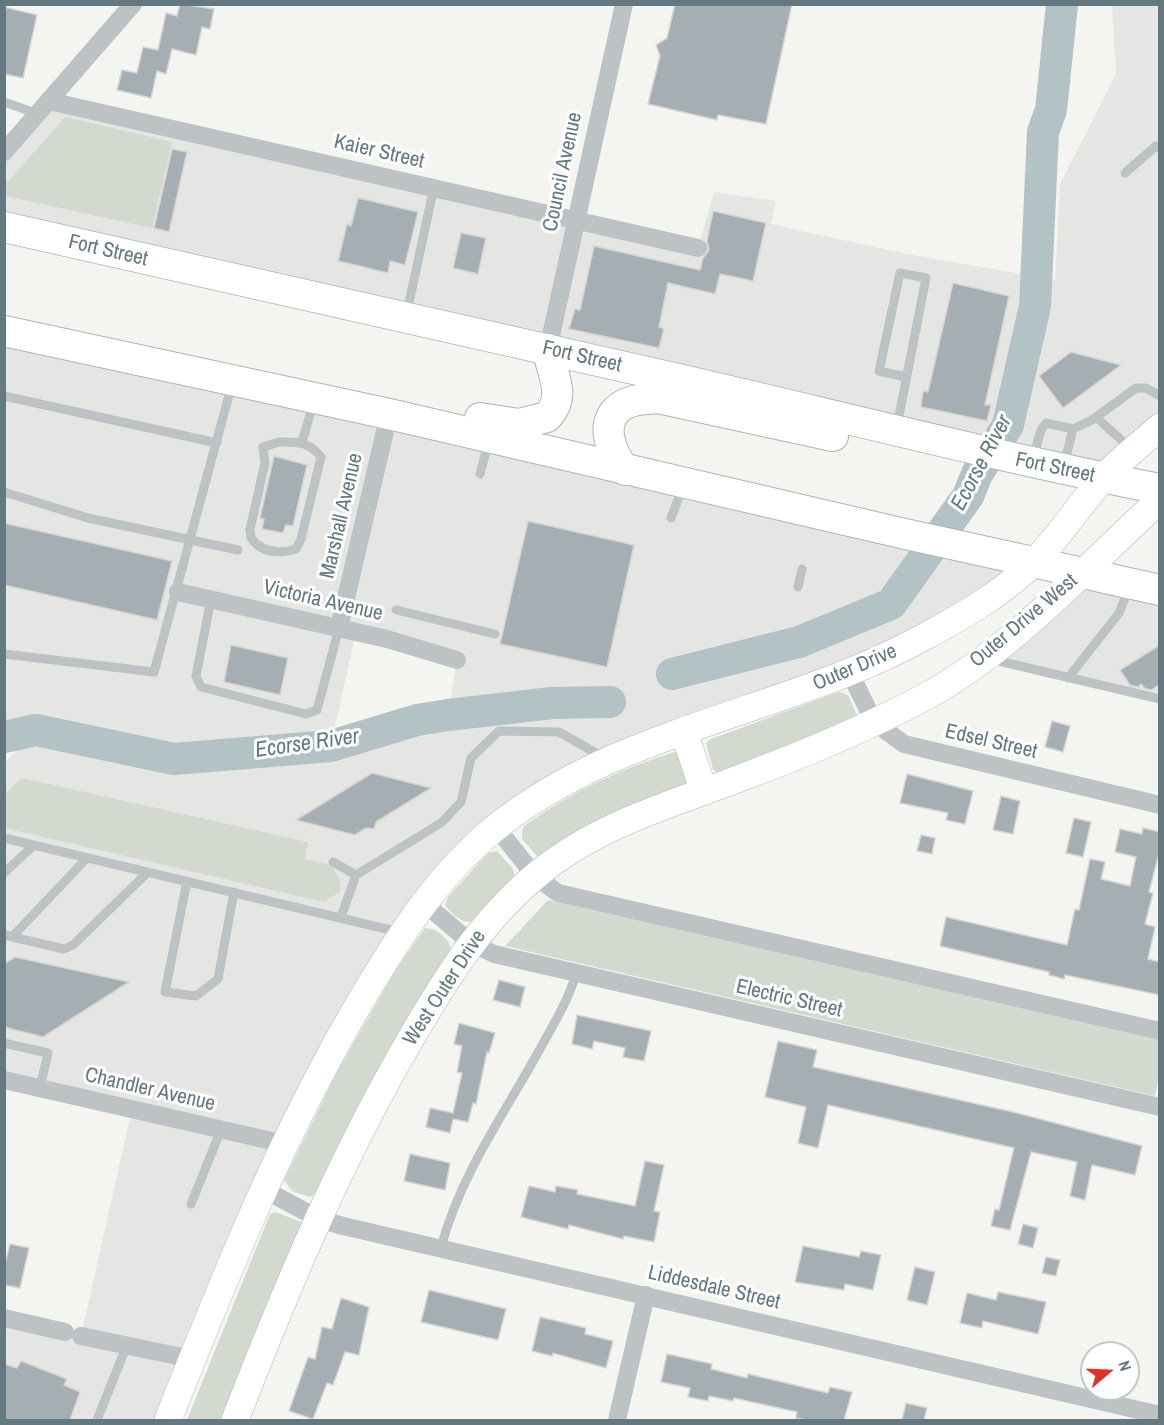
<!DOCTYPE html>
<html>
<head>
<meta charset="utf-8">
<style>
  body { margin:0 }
  #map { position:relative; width:1164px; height:1425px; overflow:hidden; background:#f4f4f0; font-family:"Archivo Narrow",sans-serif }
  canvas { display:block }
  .frame { position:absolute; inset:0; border:6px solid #637881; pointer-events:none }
  .north { position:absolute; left:1080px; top:1341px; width:60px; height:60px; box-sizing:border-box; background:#fff; border:2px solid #c1c9cd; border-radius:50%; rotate:71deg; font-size:16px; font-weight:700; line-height:24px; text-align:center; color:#637881 }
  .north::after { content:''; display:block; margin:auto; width:21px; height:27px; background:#e23122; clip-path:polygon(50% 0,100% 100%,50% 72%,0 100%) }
</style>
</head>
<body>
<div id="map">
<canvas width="1164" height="1425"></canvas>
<div class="frame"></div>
<div class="north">N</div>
</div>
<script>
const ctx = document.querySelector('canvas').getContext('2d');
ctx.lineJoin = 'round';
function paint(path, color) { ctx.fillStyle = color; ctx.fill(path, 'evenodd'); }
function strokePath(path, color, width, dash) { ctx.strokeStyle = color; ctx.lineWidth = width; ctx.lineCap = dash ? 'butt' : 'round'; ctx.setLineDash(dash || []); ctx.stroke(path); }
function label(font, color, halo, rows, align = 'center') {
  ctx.font = font + ' "Archivo Narrow",sans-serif'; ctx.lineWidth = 6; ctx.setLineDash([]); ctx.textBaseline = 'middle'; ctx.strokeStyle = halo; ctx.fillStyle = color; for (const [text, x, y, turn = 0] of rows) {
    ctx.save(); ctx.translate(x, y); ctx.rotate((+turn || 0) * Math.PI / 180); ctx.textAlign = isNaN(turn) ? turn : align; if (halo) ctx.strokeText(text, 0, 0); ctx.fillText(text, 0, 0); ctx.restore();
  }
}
paint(new Path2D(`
  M1112 5H1159V427L1103 478 5 227V152L49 101 698 248 714 192 776 201 771 224 902 253 1055 280 1060 184 1116 74Z
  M5 331 1035 561 989 600 541 795 392 947 168 1420H5V1318L81 1336 132 1109 5 1080V762L35 731 5 737ZM356 632 457 660 448 715 417 720 331 745Z
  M1082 573 1159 590V699L983 658Z`), '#e5e5e3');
paint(new Path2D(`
  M65 117 172 142 152 228 5 196V185Z
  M839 692 848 695 857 715 851 723 717 773 713 769 706 743 711 739Z
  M675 752 681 755 690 781 687 786 542 857 537 856 522 839 523 827C569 793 620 769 675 752Z
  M22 778 308 842 305 859 331 865 340 880V892L324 902 5 828V794Z
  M497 851 513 869 515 879 473 921C463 925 451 913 445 905L448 897 488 853Z
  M548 900 1159 1040V1074L1155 1096 505 946Z
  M425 928C436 928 451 939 451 951L316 1194 309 1197 292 1191 284 1180 337 1072 395 971Z
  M275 1212 301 1222 303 1229 226 1420H187L270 1214Z`), '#d4d9cf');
strokePath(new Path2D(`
  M672 674 799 642 891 604 968 496 977 474 1008 425 1035 306 1043 132 1051 110 1062 4
  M4 737 36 730 174 759 331 746 417 720 448 715 552 703 610 702`), '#b3c3c5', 32);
const building = new Path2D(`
  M180 4 214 9 210 29 202 27 196 55 172 49 166 74 157 71 151 98 117 90 122 70 137 73 143 47 158 50 166 13 177 16Z
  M675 4H792L766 124 718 115 717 120 648 104 660 56 656 45 667 38Z
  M4 7 37 15 23 78 4 74Z
  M172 149 187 152 169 232 154 228Z
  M358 198 418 212 405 265 390 261 388 273 338 261 347 224 351 226Z
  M713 211 766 223 753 281 720 274 715 294 668 283 659 327 664 329 659 348 569 329 575 309 580 310 594 246 700 270 703 258 709 250 707 241Z
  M461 233 486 238 478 274 453 268Z
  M953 283 1009 296 985 405H991L987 421 921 407 923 391 928 392Z
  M1071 352 1121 365 1063 408 1039 376Z
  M274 456 307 465 293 526 286 525 283 533 262 529 264 519 260 518Z
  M528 521 634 545 607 667 500 644Z
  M4 523 172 561 157 620 4 585Z
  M231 645 288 658 280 695 224 682Z
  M1160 645V684L1151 690 1144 688 1141 684 1138 687 1130 685 1120 670Z
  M1052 721 1070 726 1063 752 1045 747Z
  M372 773 431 788 376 822 374 829 366 828 355 835 296 820Z
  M907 774 973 791 965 824 946 820 948 813 900 803Z
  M1001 796 1020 801 1013 834 993 830Z
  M1074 818 1091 822 1083 857 1066 853Z
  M1143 828 1160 832V849L1149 892 1153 893 1145 924 1155 927 1148 959 1160 962V995L1070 976 1065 975 1064 979 1049 975V972L940 946 946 917 1067 945 1075 909 1079 910 1090 859 1105 862 1101 879 1130 886 1136 857 1115 852 1120 829 1142 834Z
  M921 835 935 838 932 854 917 851Z
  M15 957 129 982 43 1037 4 1027V964Z
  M499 980 525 987 520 1007 493 1000Z
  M577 1015 651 1031 644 1061 623 1057 625 1048 594 1041 592 1049 572 1044Z
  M459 1023 495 1033 489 1053 487 1052 476 1104 473 1103 468 1122 453 1119 450 1133 426 1127 430 1108 453 1113 462 1073 457 1072 462 1046 454 1044Z
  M778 1041 817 1050 813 1067 1017 1113 1142 1146 1135 1175 1092 1165 1085 1200 1070 1196 1077 1162 1031 1152 1010 1230 991 1226 995 1209 999 1210 1014 1148 828 1105 818 1148 798 1143 806 1107 765 1097Z
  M410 1154 450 1163 445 1190 404 1181Z
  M645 1161 664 1165 654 1211 660 1212 654 1242 624 1236 623 1239 569 1225 568 1229 521 1217 529 1186 555 1192 556 1186 578 1190 577 1194 635 1206Z
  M1023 1224 1038 1228 1033 1248 1018 1244Z
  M10 1244 29 1248 20 1288 4 1285V1268Z
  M803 1246 859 1257 861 1251 881 1255 873 1290 845 1284 844 1290 795 1282Z
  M1046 1257 1060 1260 1056 1276 1042 1273Z
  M915 1267 935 1272 927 1305 907 1300Z
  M429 1290 506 1309 498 1340 421 1322Z
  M998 1292 1046 1302 1038 1334 983 1321 982 1328 960 1323 967 1293 996 1300Z
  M341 1298 369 1307 359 1355 345 1352 333 1385 327 1383 313 1419 289 1411 308 1357 315 1359 322 1327 332 1329Z
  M540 1317 586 1328 585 1334 613 1341 606 1368 553 1353 552 1356 532 1351Z
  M667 1354 712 1364 711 1369 747 1378 748 1374 828 1393 830 1387 852 1392 844 1420H806L796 1418 797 1412 734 1398 733 1401 709 1396 708 1401 688 1397 690 1388 661 1382Z
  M21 1361 67 1379 64 1385 80 1392 70 1420H4V1364L17 1368Z
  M906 1403 927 1408 924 1420H902Z`);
paint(building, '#a5afb3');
strokePath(building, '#d5d5d3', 1.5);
const secondary = new Path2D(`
  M684 732 704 792
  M168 1420C225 1276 283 1132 363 997 400 935 437 876 494 829 618 728 786 713 924 637 963 616 1002 594 1034 562 1058 538 1077 508 1100 482 1117 462 1140 445 1160 427
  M235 1420C286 1289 341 1157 413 1035 447 977 481 922 533 878 592 827 664 807 735 780 800 756 863 730 923 698 1010 652 1087 566 1160 500`);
const primary = new Path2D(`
  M4 227C229 278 454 327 678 379 839 416 998 457 1160 489
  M4 331 389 414 901 533 1160 590
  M480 418 519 424 547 417C568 395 551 374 548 349
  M625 470C610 452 597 418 625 404 635 399 648 399 658 398L833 436`);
strokePath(secondary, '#afb6b9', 28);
strokePath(primary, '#aeb4b7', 32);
strokePath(new Path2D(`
  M4 102 38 114
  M1125 173 1156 146 1160 148
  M407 312 434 187
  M4 396 217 443
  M1096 417 1130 448
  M897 426 926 278 900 273 879 371 906 377
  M1073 429 1092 420 1136 388H1146L1160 396
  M279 442C298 442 308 441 321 457L301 539 296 549C279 554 262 553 251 538L250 529 265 463 263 447Z
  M302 442 314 401
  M1033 458 1041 430 1046 423 1073 429 1064 465
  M480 474 489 440
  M4 492 88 518 238 550
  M671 518 683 486
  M798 587 802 569
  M211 599 196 676 201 687 306 714 317 710 339 628
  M396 610 495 634
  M4 654 154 672 232 384
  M990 659 1160 699
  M1068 678 1119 613 1129 588
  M4 838 399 932
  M333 862 356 875
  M4 873 34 845
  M187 881 165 992 196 996 218 979 234 892
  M341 917 356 875 441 823 461 802 471 758 499 731 559 732 603 757
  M4 935 64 949 73 945 148 872
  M12 937 87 858
  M4 1043 48 1053 40 1088
  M191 1204 221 1130
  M441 1247C462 1171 504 1115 541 1047 554 1023 569 1000 576 973
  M97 1420 127 1345`), '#bdc2c4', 9);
strokePath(new Path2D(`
  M49 101 698 248
  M4 152 133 4
  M548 349 624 4
  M178 592 387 639 457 660
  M339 628 389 414
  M849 671 874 722 904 744 1160 805
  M496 827 535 876 558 893 1160 1031
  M423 902 471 943 494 954 1160 1107
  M4 1080 285 1144
  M263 1189 319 1219 343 1226 1160 1415
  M4 1318 65 1332
  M81 1336 192 1359
  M617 1420 646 1295`), '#bdc2c4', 18);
strokePath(secondary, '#fff', 27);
strokePath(primary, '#fff', 30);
label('21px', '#637881', '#fff', [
  ["Kaier Street",379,152,13],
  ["Council Avenue",563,172,-78],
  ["Fort Street",108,251,13],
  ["Fort Street",582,357,13],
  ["Fort Street",1055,468,12],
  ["Marshall Avenue",342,516,-77],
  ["Victoria Avenue",323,601,13],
  ["Outer Drive West",1024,621,-40],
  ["Outer Drive",855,668,-23],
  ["Edsel Street",991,742,13],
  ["West Outer Drive",445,988,-57],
  ["Electric Street",789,999,13],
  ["Chandler Avenue",150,1090,13],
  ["Liddesdale Street",714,1288,13]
]);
label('italic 22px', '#5f7b7f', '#fff', [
  ["Ecorse River",982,463,-62],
  ["Ecorse River",307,744,-8]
]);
</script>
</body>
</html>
